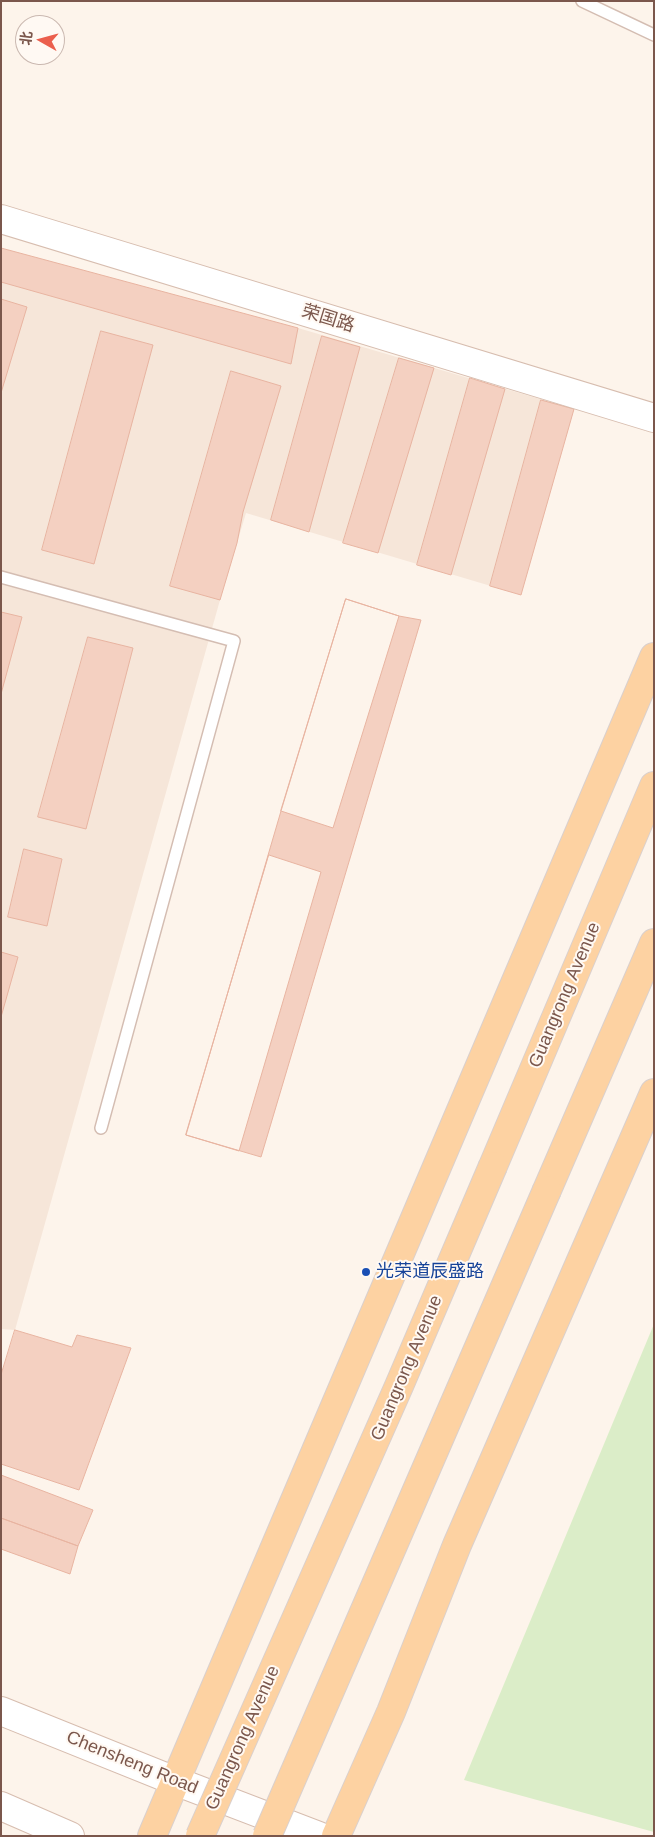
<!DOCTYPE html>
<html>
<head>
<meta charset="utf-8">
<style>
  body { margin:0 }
  #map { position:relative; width:655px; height:1837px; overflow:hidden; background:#fdf4eb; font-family:Arial,"Noto Sans SC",sans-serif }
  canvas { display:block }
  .frame { position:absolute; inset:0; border:2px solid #7b574c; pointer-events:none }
  .north { position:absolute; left:15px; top:15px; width:50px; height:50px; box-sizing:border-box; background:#fff9f3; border:1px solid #cab8b0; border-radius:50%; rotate:277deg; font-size:14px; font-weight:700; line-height:20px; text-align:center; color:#7b574c }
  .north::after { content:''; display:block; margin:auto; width:18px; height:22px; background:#eb5f4d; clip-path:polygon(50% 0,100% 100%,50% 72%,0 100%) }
</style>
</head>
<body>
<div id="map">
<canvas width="655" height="1837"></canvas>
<div class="frame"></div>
<div class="north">北</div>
</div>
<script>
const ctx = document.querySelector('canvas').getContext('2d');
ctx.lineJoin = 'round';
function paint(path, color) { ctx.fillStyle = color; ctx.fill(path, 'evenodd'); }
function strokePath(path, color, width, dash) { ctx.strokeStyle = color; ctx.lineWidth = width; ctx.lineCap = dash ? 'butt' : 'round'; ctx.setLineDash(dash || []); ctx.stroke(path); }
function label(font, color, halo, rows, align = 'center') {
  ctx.font = font + ' Arial,"Noto Sans SC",sans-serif'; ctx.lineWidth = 4; ctx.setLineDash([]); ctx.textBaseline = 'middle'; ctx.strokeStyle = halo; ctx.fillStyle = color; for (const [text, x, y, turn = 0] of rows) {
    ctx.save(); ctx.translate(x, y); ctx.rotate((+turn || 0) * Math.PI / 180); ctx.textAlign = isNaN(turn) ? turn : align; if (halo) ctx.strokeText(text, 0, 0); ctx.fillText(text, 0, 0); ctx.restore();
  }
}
paint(new Path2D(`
  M1 282 298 328 574 409 521 595 246 513 220 600 15 1330 1 1329Z`), '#f6e6d9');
paint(new Path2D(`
  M654 1324V1832L464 1780Z`), '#dbedc8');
const building = new Path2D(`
  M1 248 298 328 291 364 1 282Z
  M1 299 27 307 1 393Z
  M101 331 153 345 94 564 42 550Z
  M322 336 360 347 309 532 271 520Z
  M399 358 434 368 378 553 343 543Z
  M231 371 281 386 243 512 237 543 220 600 170 586Z
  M470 378 505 389 451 575 417 565Z
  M541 400 574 409 521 595 490 586Z
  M346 599 399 616 421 620 261 1157 186 1135 281 811Z
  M346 599 399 616 333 828 281 811Z
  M1 612 22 617 1 694Z
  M88 637 133 648 86 829 38 817Z
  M24 849 62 859 47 926 8 917Z
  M269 855 321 872 239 1151 186 1135Z
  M1 952 18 957 1 1017Z
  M15 1330 72 1347 77 1335 131 1348 79 1490 1 1464V1375Z
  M1 1475 93 1510 78 1546 1 1518Z
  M1 1518 78 1546 70 1574 1 1549Z`);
paint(building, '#f4d0c1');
strokePath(building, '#e8b4a1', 1);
const lane = new Path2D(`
  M582 1 654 35
  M1 577 234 641 101 1128`);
const secondary = new Path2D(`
  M1 219 654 418
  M1 1711 175 1781 319 1836
  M1 1806 70 1836`);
const primary = new Path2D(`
  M493 1166 654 786
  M547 1190 654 943
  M152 1836 654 657
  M336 1836 391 1712 457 1545 654 1093`);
strokePath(lane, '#d4bdb2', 14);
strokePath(secondary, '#d7bdaf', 30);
strokePath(primary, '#dad0cd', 30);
strokePath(lane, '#fff', 11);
strokePath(secondary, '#fff', 28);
strokePath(primary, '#fdd2a2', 28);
const primaryBridge = new Path2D(`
  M200 1836 399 1386 493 1166
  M267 1836 547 1190`);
strokePath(primaryBridge, '#dad0cd', 30, []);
strokePath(primaryBridge, '#fdd2a2', 28);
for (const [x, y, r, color] of [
  [366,1272,5,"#1a4fb4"]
]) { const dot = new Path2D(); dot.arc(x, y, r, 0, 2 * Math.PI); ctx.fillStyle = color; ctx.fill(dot); strokePath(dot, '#fff9f3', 2); }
label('18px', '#7b574c', '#fff9f3', [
  ["荣国路",328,319,17],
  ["Guangrong Avenue",565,995,-67],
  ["Guangrong Avenue",407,1368,-67],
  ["Guangrong Avenue",243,1738,-66],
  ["Chensheng Road",132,1763,22]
]);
label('18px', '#164399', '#fff9f3', [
  ["光荣道辰盛路",376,1272]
], 'left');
</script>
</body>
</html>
